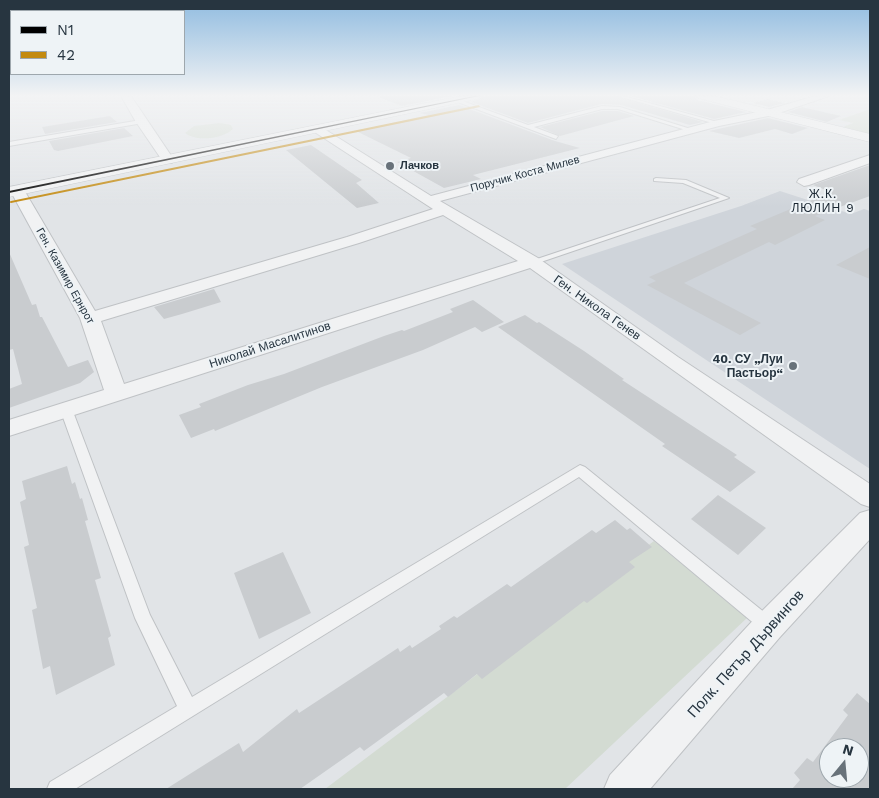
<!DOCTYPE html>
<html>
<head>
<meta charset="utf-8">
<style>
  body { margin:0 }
  #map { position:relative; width:879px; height:798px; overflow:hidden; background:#e1e4e7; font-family:"Work Sans",sans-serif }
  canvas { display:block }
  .frame { position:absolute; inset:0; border:10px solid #273540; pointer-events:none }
  .legend { position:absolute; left:10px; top:10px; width:175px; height:65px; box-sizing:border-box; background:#eef3f6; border:1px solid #9ea7ad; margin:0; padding:6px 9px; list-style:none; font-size:15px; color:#273540 }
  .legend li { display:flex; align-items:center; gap:10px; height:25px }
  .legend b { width:25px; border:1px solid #9ea7ad }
  .north { position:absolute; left:819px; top:738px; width:50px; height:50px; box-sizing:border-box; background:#eef3f6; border:1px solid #9ea7ad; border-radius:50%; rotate:17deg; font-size:14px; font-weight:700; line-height:20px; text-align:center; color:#273540 }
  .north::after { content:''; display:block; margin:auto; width:18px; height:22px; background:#68727a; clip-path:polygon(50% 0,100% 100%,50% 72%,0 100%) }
</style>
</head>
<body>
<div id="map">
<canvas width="879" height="798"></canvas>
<div class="frame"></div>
<ul class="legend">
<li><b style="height:6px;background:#000"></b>N1</li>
<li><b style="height:6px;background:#c38a10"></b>42</li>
</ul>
<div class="north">N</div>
</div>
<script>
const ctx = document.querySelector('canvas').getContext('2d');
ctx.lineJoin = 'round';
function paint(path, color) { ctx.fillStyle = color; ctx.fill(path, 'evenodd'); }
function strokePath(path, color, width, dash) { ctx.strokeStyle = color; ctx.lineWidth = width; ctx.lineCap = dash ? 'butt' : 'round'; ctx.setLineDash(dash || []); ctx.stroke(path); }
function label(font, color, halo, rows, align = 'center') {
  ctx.font = font + ' "Work Sans",sans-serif'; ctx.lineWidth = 4; ctx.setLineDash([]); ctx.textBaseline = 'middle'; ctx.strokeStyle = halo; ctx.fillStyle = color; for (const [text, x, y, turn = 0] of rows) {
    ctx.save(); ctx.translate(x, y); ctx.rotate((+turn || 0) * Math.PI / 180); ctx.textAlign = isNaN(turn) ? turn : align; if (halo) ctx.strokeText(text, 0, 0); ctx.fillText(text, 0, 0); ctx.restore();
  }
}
paint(new Path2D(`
  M780 191 851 214 864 209 870 211V469L562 264 741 206Z`), '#cfd4da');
paint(new Path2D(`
  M870 109V134L843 127 853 123 839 120Z
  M220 123 231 125 233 129C223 139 196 142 185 133L194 126Z
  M654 541 747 618 565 789H325Z`), '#d3dbd2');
paint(new Path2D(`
  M380 96H453L402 106 380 98Z
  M485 96H616L703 122 690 125 621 105 602 104 528 123 471 102Z
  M630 96H694L698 100 746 112 714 119Z
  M768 99 785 103 769 107 753 103Z
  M459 105 555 141 580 148 473 175 481 179 444 188 397 162 411 158 356 131 428 115 420 113Z
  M802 107 841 116 827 122 788 112Z
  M602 111H618L634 116 560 136 540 127Z
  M110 116 117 122 45 134 42 127Z
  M768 118 808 128 792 134 775 129 739 138 709 131Z
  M124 128 133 136 58 151 54 150 49 141Z
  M311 145 362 180 356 183 379 203 357 208 286 150Z
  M870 165V196L815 216 825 220 775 245 769 242 684 283 761 323 740 335 647 285 656 281 649 277 757 229 750 226 831 192 813 185Z
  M870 247V279L836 265Z
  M9 252 32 305 36 304 40 317H42L68 367 88 360 94 372 80 383 9 408V389L22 384 13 349 9 350Z
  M214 289 221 302 182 314 164 319 154 307Z
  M473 300 504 322 482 332 475 327 423 350 322 387 215 431 214 429 191 438 179 415 201 407 199 404 248 385 284 374 384 336 402 330 404 331 453 312 450 309Z
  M525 315 537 323 539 322 584 351 624 379 622 380 737 455 734 457 756 472 730 492 662 446 665 444 498 327Z
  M67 466 72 484 75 482 80 499 82 498 88 520 85 521 101 578 95 580 111 636 108 638 115 665 56 695 50 666 43 669 32 610 37 608 24 547 29 545 20 502 26 499 22 481Z
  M718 495 766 528 738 555 691 519Z
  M615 520 627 530 630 528 652 547 629 562 635 567 587 603 584 601 482 679 477 674 448 697 444 693 364 751 360 747 300 789H166L239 743 243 752 297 709 299 713 398 648 400 652 410 645 412 648 441 629 439 626 454 616 457 618 507 584 511 587 592 530 596 533Z
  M283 552 311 613 259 639 234 573Z
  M857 693 870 704V789H792L800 780 794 773 807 758 813 762 848 715 843 710ZM829 748H859V778H829Z`), '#c9cccf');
const service = new Path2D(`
  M618 96H624L721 123 716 124Z
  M457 99 528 125 602 106 620 107 694 130 689 131 618 109H602L534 127 558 136 556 139 455 101Z
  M141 120 143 123 9 146V142Z
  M656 178 686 180 729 198 535 264H529L528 262 720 198 683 183 654 181V179Z
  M66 405 72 409 150 615 192 697 580 465 585 467 775 621 777 626 775 631 769 634 763 631 579 477 75 789H47L50 782 177 706 135 618 60 409Z`);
const minor = new Path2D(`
  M121 96H131L174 160 172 163H164L136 122Z
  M815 96H829L773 115 719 126 440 201 538 258 678 357 870 484V507L861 504 530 268 9 436V420L104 390 80 318 10 190 12 187 17 186 24 190 95 311 347 237 433 209 313 131V127H321L431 196 714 121 767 110ZM443 215 518 261 124 384 101 321 359 243Z
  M870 155V163L809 185 804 186 797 182 799 179Z
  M870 510V539L780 637 650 789H604L610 775 758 615 860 513Z`);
const tertiary = new Path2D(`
  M461 96H483L477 99 9 197V187Z
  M696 96H715L870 134V142L698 98Z`);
strokePath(service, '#bfc2c5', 2);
strokePath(minor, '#bfc2c5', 2);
strokePath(tertiary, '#bfc2c5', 1);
paint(service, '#f1f2f3');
paint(minor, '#f1f2f3');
paint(tertiary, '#f1f2f3');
paint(new Path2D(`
  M474 96H479L9 193V191Z`), '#000');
paint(new Path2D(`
  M479 105 480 107 11 203 9 202 11 201Z`), '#c38a10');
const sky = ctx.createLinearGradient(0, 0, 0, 207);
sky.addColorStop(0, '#91bce0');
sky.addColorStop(0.46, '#f2f3f4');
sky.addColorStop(1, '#f2f3f400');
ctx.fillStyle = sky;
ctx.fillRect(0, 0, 879, 207);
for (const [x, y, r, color] of [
  [390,166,5,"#68727a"],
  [793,366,5,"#68727a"]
]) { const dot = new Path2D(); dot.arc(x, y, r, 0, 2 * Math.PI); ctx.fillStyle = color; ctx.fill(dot); strokePath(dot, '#eef3f6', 2); }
label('bold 11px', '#273540', '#eef3f6', [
  ["Лачков",400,166]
], 'left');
label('11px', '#273540', '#eef3f6', [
  ["Поручик Коста Милев",525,174,-15],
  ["Ген. Казимир Ернрот",65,276,61]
]);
ctx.letterSpacing = '1px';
label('12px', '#1a2631', '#eef3f6', [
  ["Ж.К.",823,194],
  ["ЛЮЛИН 9",823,208]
]);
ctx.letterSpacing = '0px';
label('12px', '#273540', '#eef3f6', [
  ["Ген. Никола Генев",597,308,35],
  ["Николай Масалитинов",270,345,-18]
]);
label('bold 12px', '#273540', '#eef3f6', [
  ["40. СУ „Луи",783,359],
  ["Пастьор“",783,373]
], 'right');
label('15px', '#273540', '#eef3f6', [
  ["Полк. Петър Дървингов",746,654,-48]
]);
</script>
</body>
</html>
